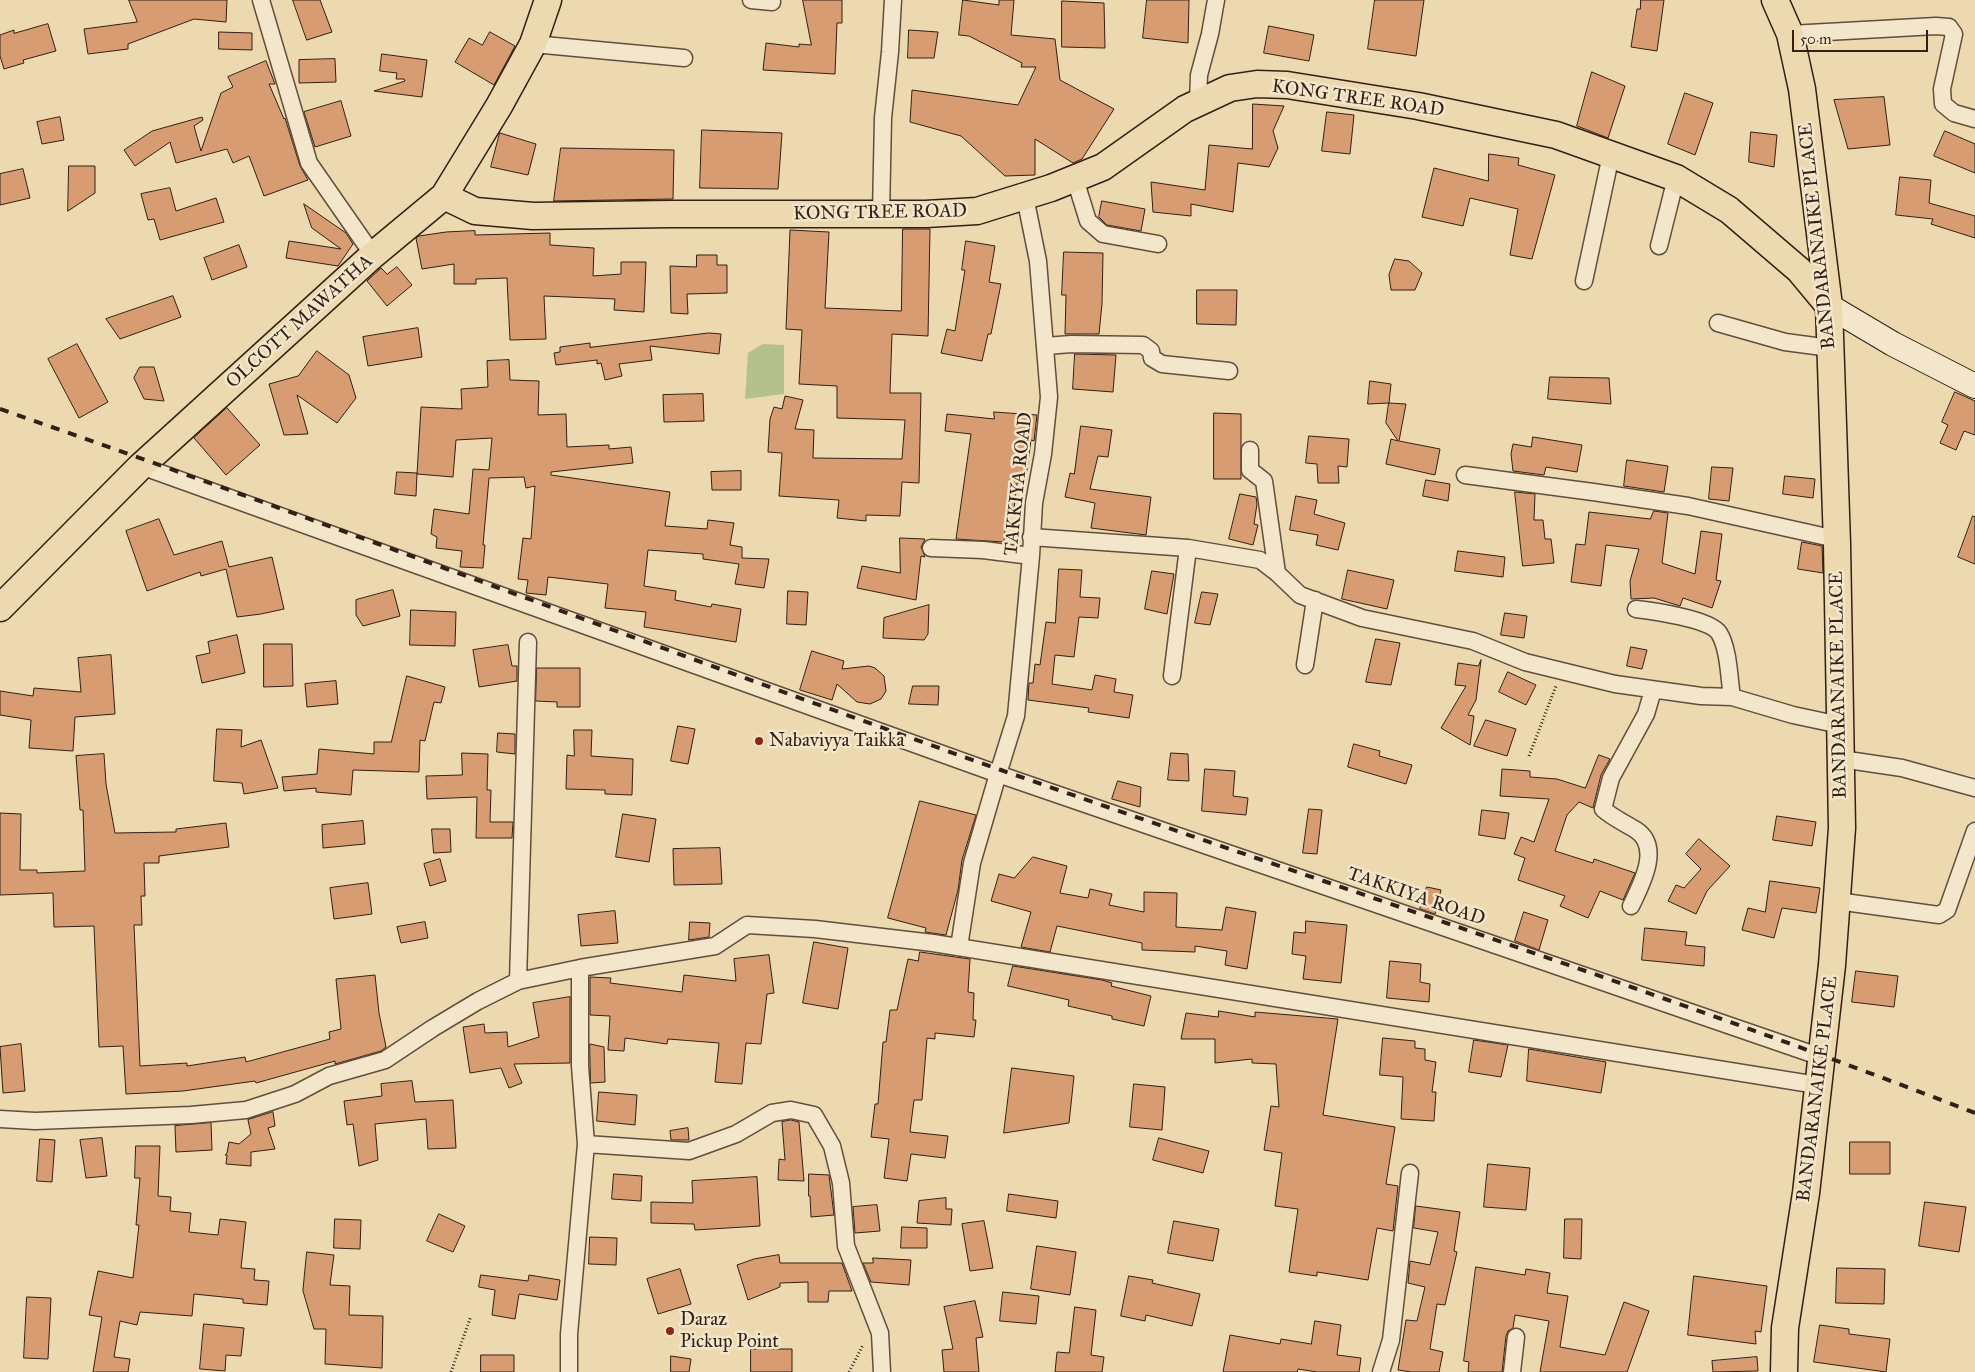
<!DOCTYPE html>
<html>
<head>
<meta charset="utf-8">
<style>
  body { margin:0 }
  #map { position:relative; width:1975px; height:1372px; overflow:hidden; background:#edd9af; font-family:"IM FELL Great Primer",serif }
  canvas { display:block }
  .scale { position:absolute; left:1792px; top:30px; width:136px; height:22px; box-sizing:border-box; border:2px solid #331f15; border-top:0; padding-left:6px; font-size:15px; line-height:18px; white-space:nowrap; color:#331f15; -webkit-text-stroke:4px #f3e6cb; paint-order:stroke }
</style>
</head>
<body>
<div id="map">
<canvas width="1975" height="1372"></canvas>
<div class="scale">50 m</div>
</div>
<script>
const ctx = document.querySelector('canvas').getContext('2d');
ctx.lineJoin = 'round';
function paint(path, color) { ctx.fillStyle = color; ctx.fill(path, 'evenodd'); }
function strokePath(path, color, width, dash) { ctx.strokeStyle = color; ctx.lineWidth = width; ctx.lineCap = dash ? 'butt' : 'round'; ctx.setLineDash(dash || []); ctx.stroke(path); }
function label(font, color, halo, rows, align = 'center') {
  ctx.font = font + ' "IM FELL Great Primer",serif'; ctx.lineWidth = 5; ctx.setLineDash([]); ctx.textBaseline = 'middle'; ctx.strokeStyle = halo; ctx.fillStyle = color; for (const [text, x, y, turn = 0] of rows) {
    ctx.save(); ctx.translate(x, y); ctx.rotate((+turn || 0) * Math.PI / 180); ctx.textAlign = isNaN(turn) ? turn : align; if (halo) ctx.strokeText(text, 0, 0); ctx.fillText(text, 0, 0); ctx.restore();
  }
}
paint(new Path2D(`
  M763 344 784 345V394L745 399 748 353Z`), '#b4c08d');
const building = new Path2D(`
  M129 0H227L226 22 194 19 128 44V49L88 54 84 29 137 22Z
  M293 0H320L332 32 307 40Z
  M803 0H842V23H837L835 74 763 70 766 43 799 47V44L811 45Z
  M963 0 999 5V0H1014L1011 35 1055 39 1060 80 1114 109 1082 159 1073 163 1035 139V175L1005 176 961 136 910 122 912 90 1018 105 1036 67H1021L1022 63 969 36 959 35Z
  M1147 0H1189L1188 43 1143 38Z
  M1375 0H1424L1416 56 1368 49Z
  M1641 0H1664L1657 51 1631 47 1637 9H1640Z
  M1062 1 1104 3 1105 48 1062 47Z
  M48 24 56 51 23 60 24 63 4 69 0 56V35L14 30V33Z
  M1269 26 1314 35 1309 61 1264 53Z
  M909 30 938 32 934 58H908Z
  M219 32 252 33V50L219 49Z
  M490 32 515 46 494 85 455 62 469 38 482 45Z
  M382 54 427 60 422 97 374 91 405 81 404 79H396L397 73 380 71Z
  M335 59 336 82 299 83V60Z
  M266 61 275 84H269L284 119 285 118 300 166 308 180 264 196 249 156 233 163 227 149 176 163 170 142 135 166 124 150 152 131 202 117 203 120 194 126 201 151 221 93 233 87 228 77Z
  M1592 72 1625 86 1608 138 1577 126Z
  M1685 93 1713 103 1695 155 1668 144Z
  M1884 97 1890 145 1848 149 1834 100Z
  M341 101 351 136 315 147 304 112Z
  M1253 104 1284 106 1273 131 1278 148 1269 167 1238 163 1233 212 1191 204V216L1153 212 1151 182 1205 190 1209 145 1252 149Z
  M1327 112 1354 115 1350 154 1322 151Z
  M60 117 64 140 42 144 37 122Z
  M702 130 782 133 778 189 700 188Z
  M1945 131 1975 144V173L1934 156Z
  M1751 132 1777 135 1774 167 1749 162Z
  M500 133 536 144 528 175 491 167Z
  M561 148 674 150 673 199 554 201Z
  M1489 154 1519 158 1518 165 1555 175 1532 259 1510 255 1518 209 1470 198 1463 226 1422 217 1434 168 1488 181Z
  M69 166H95V193L68 211Z
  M23 169 30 198 0 205V174Z
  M1900 177 1931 180 1929 203 1975 216V238L1931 224 1933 219 1896 215Z
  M170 188 176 211 216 198 224 222 160 240 154 219 148 220 141 194Z
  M1102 201 1145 209 1141 231 1107 225 1099 217Z
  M304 204 346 233 353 244 338 266 286 258 289 241 341 249 312 228Z
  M903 229H930L928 336 892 334 890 393H921L919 483 902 482 900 516 866 515V521L837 518 839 500 779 496 782 453 768 452 770 419 774 407 782 409 785 396 803 400 795 429 814 430 813 458 902 459 905 420 837 418V386L799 384 802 330 786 329 790 230 829 232 825 308 901 311Z
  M475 231V235L550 233V245L594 248 593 276 621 274V262H646L644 312 614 310 615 299 544 296 546 339 510 340 507 278 476 279V284H454V264L422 269 416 238 419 236 446 232Z
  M966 241 995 246 989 282 1001 284 991 334H988L982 361 941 353 947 329 955 331 965 270H962Z
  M239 245 247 267 212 280 204 258Z
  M1064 252 1103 253 1102 304 1099 334H1065L1066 295H1062Z
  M697 255H717V265H727V293L687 294 688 314 671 313 670 266 696 267Z
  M1395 259 1409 261 1422 273 1415 290H1391L1389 275Z
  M397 267 412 285 387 306 367 281 381 268 387 274Z
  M1197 290H1237L1236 325 1197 324Z
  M173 296 181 317 120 339 106 319Z
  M418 328 422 357 368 366 363 337Z
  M709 333 721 334 719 354 650 346 652 360 619 364 622 376 605 380 601 363 597 364V360L556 365 554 353 560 352V347L590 343V347Z
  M77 344 108 402 79 418 48 359Z
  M317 351 349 375 356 398 337 423 297 395 308 434 284 435 269 384 298 376Z
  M1075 354 1116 355 1113 392 1073 389Z
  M509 360 510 380 539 381 538 415 566 414 567 447 609 445V449L631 447 633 463 551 472V475L670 492 665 526 707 529 708 520 734 523 730 545 742 547V558L769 559 764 588 735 584 739 564 703 559V554L648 550 644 586 676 591 675 600 711 607 712 604 741 609 736 642 644 627 646 612 605 608 608 584 548 577 546 595 526 593 528 580 518 579 523 538 531 539 535 486 526 488 524 477 489 478 483 545H485L483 568 460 567 462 551 436 548 437 537 431 534 434 509 469 514 473 469 489 470 492 438 456 440 453 477 417 474 421 407 462 409 461 389 488 387 487 361Z
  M140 367H154L164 401 144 399 134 378Z
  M1550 377 1609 378 1611 404 1548 399Z
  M1370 381 1391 384 1389 403 1368 404Z
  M1955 392 1975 401V435L1964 431 1956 450 1940 443 1948 425 1942 422Z
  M703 394 704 421 664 422 663 395Z
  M1389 403 1406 404 1399 441 1440 449 1435 475 1386 464 1391 439 1398 441 1386 423Z
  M227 408 260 445 226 475 194 438Z
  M994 412 1037 415 1034 441 1031 440 1025 484 1017 483 1014 509 1007 508 1004 542 956 539 971 434 945 431 947 414 994 419Z
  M1214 413 1241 414V479H1214Z
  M1081 426 1112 430 1108 457 1098 456 1090 489 1151 497 1146 535 1091 528 1095 503 1065 497 1070 473 1074 474Z
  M1309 436 1349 439 1347 467 1338 466 1339 483H1318L1317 464 1306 463Z
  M1533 437 1582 445 1577 472 1546 467 1544 475 1513 471 1511 454 1513 444 1531 447Z
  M1627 460 1668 466 1664 492 1624 486Z
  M1712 467 1733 468 1729 501 1709 499Z
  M741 471V490H712L711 472Z
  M397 472 417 473 416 496 395 494Z
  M1785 476 1815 479 1813 498 1783 494Z
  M1426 480 1450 484 1448 501 1423 496Z
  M1515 492 1535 494 1534 520H1543L1545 539H1551L1554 563 1523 566Z
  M1240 494 1256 497 1257 504 1254 524 1258 525 1253 545 1229 539Z
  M1296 496 1317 500 1314 514 1345 523 1338 550 1316 545 1318 535 1290 530Z
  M1654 511 1668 513 1662 563 1695 574 1701 531 1722 534 1716 580 1721 581 1712 608 1683 598 1680 606 1654 598 1631 599 1630 581 1639 549 1606 545 1601 586 1571 582 1576 544 1585 545 1589 512 1650 519Z
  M1973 516 1975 517V564L1958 557Z
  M159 519 174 555 222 541 229 567 272 557 284 609 261 614 237 617 226 569 201 576 200 572 147 591 126 531Z
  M900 538 925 539 921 547 925 557 921 556 916 600 857 588 862 566 900 573Z
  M1802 542 1822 546 1823 573 1798 569Z
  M1458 551 1505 557 1503 577 1455 571Z
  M1059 569 1082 570 1080 597 1100 598 1098 618 1079 617 1074 657 1055 655 1052 684 1092 690 1095 675 1116 679 1114 692 1133 695 1129 718 1088 712 1089 708 1028 700 1029 683H1033L1035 664 1040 665 1046 622 1055 623Z
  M1348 570 1394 580 1387 609 1342 599Z
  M1152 571 1174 574 1167 614 1145 609Z
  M393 590 400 616 363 626 356 615V600Z
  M788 591 808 592 806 625 787 624Z
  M1202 592 1218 594 1210 625 1195 623Z
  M929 605 928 634 924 640 883 638 884 618Z
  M411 610 456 612 455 646 410 645Z
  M1505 613 1527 616 1524 638 1501 635Z
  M237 635 245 673 202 683 196 656 210 653 208 642Z
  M1376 639 1400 643 1391 685 1366 682Z
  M264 644H292L293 686 264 687Z
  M508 645 512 666H517V681L479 687 473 650Z
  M1631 647 1647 650 1642 669 1627 666Z
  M812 651 844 661 842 669 869 666 875 668 884 676 886 691 881 699 870 704 857 702 837 684 832 700 800 690Z
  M111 655 115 714 75 717 73 751 29 748 31 720 0 715V691L33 696 34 688 81 692 78 658Z
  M1481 660 1476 700 1468 715 1474 716 1470 745 1441 728 1466 686 1455 685 1458 663 1478 666Z
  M537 668H580V707H557V702L536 701Z
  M1508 672 1536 685 1526 705 1499 692Z
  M407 676 445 687 441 703 434 702 425 741 420 740 419 772 353 770 351 795 316 792V788L284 791 282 777 317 774 319 749 374 754V742H391Z
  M336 681 338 704 307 707 305 684Z
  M913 686H939L938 705 909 704Z
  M1486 720 1516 729 1507 756 1474 746Z
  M678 726 695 729 688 764 671 761Z
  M217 729 242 730 241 747 261 740 278 788 244 794 242 783 214 781Z
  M574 730H592L591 756 633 759 632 795 605 794V790L566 789 567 755 574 756Z
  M498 733 515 734V754L497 752Z
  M1354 744 1380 751 1379 756 1412 765 1406 784 1348 767Z
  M462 753 488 754 487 790H491L490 822H513L512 838H476L477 797 427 799 426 776 462 775Z
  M1171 753 1188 754 1189 781 1168 780Z
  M104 754 106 784 115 833 176 832V829L226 823 229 847 159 856V863H144L145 896H141L142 925H134L140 1066 187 1063V1066L245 1057 246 1062 330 1039 329 1032 341 1029 336 979 375 975 379 1013 386 1047 381 1051 335 1064V1061L256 1083 255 1081 183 1091 126 1094 123 1046 99 1047 94 926 54 927 53 893 0 895V813L21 814 20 870H37V873L85 871 83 810H80L76 756Z
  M1599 755 1610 759 1601 775 1593 808 1579 802 1567 815 1555 851 1593 863 1594 859 1635 873 1623 900 1600 891 1588 918 1560 906 1565 896 1518 880 1525 858 1514 854 1521 837 1534 842 1549 799 1500 796 1502 769 1530 771V777L1557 779 1585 788Z
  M1205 769 1235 771 1233 796 1248 798 1246 815 1202 811Z
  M1118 781 1141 787 1140 807 1112 799Z
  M920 801 976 815 962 860 958 890 946 935 925 932 926 928 888 918Z
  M1309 809 1322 810 1317 854 1303 853Z
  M1482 810 1509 813 1505 839 1479 835Z
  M623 814 656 819 649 862 616 857Z
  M1777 816 1816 822 1812 846 1773 840Z
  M363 821 365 844 323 848 322 825Z
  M432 829H450L451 852 434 853Z
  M1699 839 1730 866 1707 891 1696 914 1668 901 1676 885 1684 888 1701 869 1686 854Z
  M720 848 722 884 674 885 673 849Z
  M1033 857 1067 866 1060 893 1088 898 1090 889 1112 894 1109 905 1144 912V892L1177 893 1176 927 1222 930 1226 907 1256 912 1247 969 1225 965 1227 951 1195 946V952L1142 950V943L1057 926 1050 952 1021 947 1031 912 991 901 999 874 1014 878Z
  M440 859 446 881 430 886 424 864Z
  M1770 881 1820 888 1816 913 1782 908 1774 938 1742 930 1748 908 1765 912Z
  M368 883 372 914 334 919 330 888Z
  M1427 887 1441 890 1435 914 1420 909Z
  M615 911 618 943 581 946 578 915Z
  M1524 912 1548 920 1539 950 1515 941Z
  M1306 921 1347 925 1341 983 1303 979 1306 956 1292 954 1294 932 1305 933Z
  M425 922 428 938 401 943 397 927Z
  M690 922 710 923 709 937 689 940Z
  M1645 928 1687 932 1685 945 1705 947 1704 966 1642 960Z
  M814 942 848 948 838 1009 803 1003Z
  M920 952 970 959 968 992 974 993 973 1020H976L974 1037 935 1033V1039L927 1038 922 1100H914L910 1132 948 1136 945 1158 911 1154 907 1181 884 1178 889 1139 871 1137 875 1104H878L883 1042H886L890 1010H897L908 959 918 961Z
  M769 955 774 993 767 994 761 1044 746 1043 742 1084 715 1082 719 1043 668 1039 667 1044 625 1038 624 1051 608 1050 610 1016 590 1015V977L611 978 610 983 682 992 684 975 736 981 734 959Z
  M1390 961 1421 964 1420 982 1430 984 1429 1002 1387 998Z
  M1013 966 1102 980 1112 983 1111 986 1151 996 1144 1026 1112 1019V1016L1068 1006 1069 1000 1008 986Z
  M1856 971 1898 976 1894 1007 1852 1002Z
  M570 997V1063L514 1064 522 1083 509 1088 501 1068 470 1073 463 1027 484 1024 485 1033 507 1032 508 1047 539 1037 533 1003Z
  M1219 1011 1255 1017V1012L1338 1019 1323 1115 1395 1127 1386 1184 1398 1186 1393 1231 1377 1228 1368 1280 1317 1272V1276L1289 1272 1298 1209 1275 1206 1282 1153 1264 1150 1271 1106 1279 1107 1276 1064 1252 1063V1059L1215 1063V1039H1181L1186 1013 1218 1017Z
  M1383 1038 1415 1041V1048L1425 1049V1060L1436 1062 1432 1092H1436L1434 1121 1401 1119 1403 1077 1380 1075Z
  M1474 1040 1508 1045 1501 1077 1469 1072Z
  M21 1044 25 1091 3 1093 0 1047Z
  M590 1044 604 1047 605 1082 591 1083Z
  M1529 1049 1606 1062 1601 1093 1527 1081Z
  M1012 1068 1074 1076 1069 1123 1004 1133Z
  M412 1081 415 1102 453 1100 456 1148 428 1149 426 1119 375 1124 378 1160 359 1166 353 1124 347 1125 344 1101 382 1096 381 1084Z
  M1134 1084 1165 1087 1162 1130 1130 1127Z
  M599 1092 637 1095 635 1125 597 1121Z
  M273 1112 275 1126 268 1128 275 1149 251 1152V1166L226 1164 227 1155H225L227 1153 229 1142 239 1144 251 1134 248 1120Z
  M791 1120 799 1122 804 1181 778 1180 779 1159 785 1160 782 1122Z
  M211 1123 212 1150 176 1152 175 1126Z
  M688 1128 689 1140H671L670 1131Z
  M102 1138 107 1176 86 1178 80 1140Z
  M1159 1138 1209 1151 1203 1173 1153 1160Z
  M40 1139 55 1140 52 1182 37 1181Z
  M1850 1142H1890V1174H1850Z
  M136 1146H160L158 1196 171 1197 170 1211 191 1213 189 1232 218 1235 220 1219 246 1222 241 1268 255 1269 254 1280 269 1281 267 1305 243 1303V1299L194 1294 192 1316 140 1312 137 1325 120 1321 114 1357 130 1359 128 1372H93L102 1317 89 1315 98 1271 133 1278 139 1225H136L140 1178H135Z
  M1488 1164 1530 1168 1526 1210 1484 1207Z
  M614 1174 642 1176 641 1201 612 1199Z
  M809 1174 829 1175 834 1215 811 1217 810 1196H809Z
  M757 1177 760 1226 695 1230 694 1224 651 1223V1202L693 1203 692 1181Z
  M1009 1194 1058 1201 1056 1218 1007 1211Z
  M946 1198V1209H952L951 1225 917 1223 919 1201Z
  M1925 1202 1966 1207 1959 1252 1919 1246Z
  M877 1205 880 1231 855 1233 853 1207Z
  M1416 1206 1460 1212 1454 1251 1457 1252 1445 1305 1437 1304 1430 1349 1443 1352 1439 1372H1411L1398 1370 1406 1320 1417 1321 1425 1287 1408 1283 1410 1261 1430 1265 1438 1232 1414 1228Z
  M439 1214 465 1226 453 1252 427 1241Z
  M335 1219 361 1220 360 1249 334 1248Z
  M1565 1219H1582L1581 1259 1564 1258Z
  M984 1221 993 1268 970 1271 962 1224Z
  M1174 1221 1219 1229 1213 1261 1168 1253Z
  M902 1227 927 1228V1248H901Z
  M590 1237 617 1238 616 1265 589 1264Z
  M1037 1246 1076 1252 1070 1295 1031 1289Z
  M307 1252 334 1255 330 1285 350 1286 349 1315 383 1316 382 1368 325 1364 326 1329H314L303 1291Z
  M779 1255 780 1263H842L852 1291H829L828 1302H808V1282L780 1283V1287L748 1300 737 1265 754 1259Z
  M873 1258 911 1260 909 1285 871 1282 863 1263H873Z
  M1476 1267 1525 1275 1526 1269 1550 1273 1547 1293 1568 1296 1560 1347 1605 1355 1624 1302 1649 1311 1627 1372H1540L1549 1321 1515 1315 1513 1328 1508 1331 1506 1336 1502 1372H1468L1469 1362 1464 1361Z
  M1837 1268 1885 1269 1884 1304 1836 1303Z
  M680 1269 691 1304 658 1314 647 1279Z
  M481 1275 528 1281 529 1275 560 1280 557 1300 519 1294 515 1319 492 1315 495 1290 479 1287Z
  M1129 1276 1153 1280 1152 1283 1200 1294 1192 1326 1146 1315 1145 1321 1121 1316Z
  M1694 1276 1767 1286 1761 1332 1755 1331 1756 1344 1688 1335Z
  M1003 1292 1039 1296 1036 1324 1000 1321Z
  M27 1297 51 1298 48 1359 24 1358Z
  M975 1301 983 1337 976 1338 979 1372H944L942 1350 953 1349 944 1307Z
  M1075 1307 1096 1310 1091 1355 1104 1357 1102 1372H1055L1057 1352 1069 1353Z
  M1315 1321 1341 1325 1337 1355 1361 1358 1359 1372H1317L1298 1369 1297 1372H1223L1230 1335 1280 1344 1281 1339 1311 1344Z
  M204 1324 244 1328 241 1356 226 1355 225 1371 200 1369Z
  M1820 1325 1849 1329V1334L1890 1339 1886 1372 1814 1362Z
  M751 1349H792V1372H751Z
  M481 1355H514V1372H481Z
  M671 1356 691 1359 689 1372H671Z
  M1757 1357 1758 1371 1713 1372 1712 1361Z`);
paint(building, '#d79c71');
strokePath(building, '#331f15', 1);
const minor = new Path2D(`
  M261 0 309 163 373 255
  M751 0 772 2
  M1790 34 1936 26 1949 27 1954 34 1942 89 1943 104 1954 113 1975 119
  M533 44 684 58
  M1198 103 1199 75 1210 34 1216 0
  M1075 179 1088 221 1103 234 1158 244
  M1025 197 1038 261 1049 397 1043 454 1034 503 1031 556 1016 716 998 774 1821 1057
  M881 213 883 118 890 52 893 0
  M1659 246 1676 178
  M1584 281 1611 155
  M1718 323 1785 342 1830 348
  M1046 346 1071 344 1143 345 1151 351 1152 358 1162 364 1229 371
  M1250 450V470L1264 481 1277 573
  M141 466 998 774 972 863 959 947
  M1465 475 1593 492 1688 506 1836 539
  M1031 537 1188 548 1260 560 1277 573 1300 595 1362 618 1473 641 1525 662 1615 684 1701 696 1732 697 1793 715 1840 725
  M931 548 983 550 1031 556
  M1636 609C1653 611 1710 619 1719 633 1729 649 1729 679 1732 697
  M1305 665 1315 600
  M1172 676 1188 548
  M1841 759 1902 768 1975 788
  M1837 901 1939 915 1947 910 1975 831
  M1631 906C1641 885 1662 847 1636 830 1625 823 1613 818 1603 809L1611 778 1646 714 1653 690
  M518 981 528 642
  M0 1119 35 1121 191 1115 246 1110 295 1094 329 1076 385 1060 433 1028 478 1001 518 981 580 968 715 946 747 925 815 929 933 943 1817 1085
  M586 1144 689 1151 736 1134 772 1113 791 1110 814 1115 832 1146 841 1183 846 1246 880 1333 882 1372
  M569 1372V1334L586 1144 580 1066V968
  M1381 1372 1391 1340 1410 1173
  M1512 1372 1516 1337`);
const secondary = new Path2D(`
  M1829 306 1893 344 1975 386`);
const primary = new Path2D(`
  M1775 0 1790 34 1802 89 1829 306 1837 544 1842 828 1832 965 1806 1193 1785 1328 1784 1372
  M444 196 475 211 533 216 671 214H926L977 211 1051 188 1103 167 1185 109 1230 88 1257 84 1287 85 1418 106 1556 135 1676 178 1729 210 1799 270 1829 306
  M0 608 141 466 373 255 444 196 499 106 533 44 548 0`);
strokePath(minor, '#624e3c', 19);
strokePath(secondary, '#331f15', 26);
strokePath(primary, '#331f15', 29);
strokePath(new Path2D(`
  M1529 756 1556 686
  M451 1372 471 1316
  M849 1372 863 1345`), '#331f15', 3, [1, 2.5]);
strokePath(minor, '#f3e6cb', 16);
strokePath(secondary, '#f3e6cb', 24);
strokePath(primary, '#edd9af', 26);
strokePath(new Path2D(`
  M0 409C335 525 667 652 1001 770 1326 884 1654 989 1975 1113`), '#331f15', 4, [9, 9]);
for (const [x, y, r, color] of [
  [759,741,5,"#8f2418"],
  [670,1331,5,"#8f2418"]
]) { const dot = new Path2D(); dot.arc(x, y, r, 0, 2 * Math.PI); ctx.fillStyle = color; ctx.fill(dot); strokePath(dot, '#f3e6cb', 2); }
label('19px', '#331f15', '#f3e6cb', [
  ["KONG TREE ROAD",1358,99,8],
  ["KONG TREE ROAD",880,213,-1],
  ["BANDARANAIKE PLACE",1818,236,-96],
  ["OLCOTT MAWATHA",300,322,-42],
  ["TAKKIYA ROAD",1019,484,-84],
  ["BANDARANAIKE PLACE",1839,685,-91],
  ["TAKKIYA ROAD",1416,897,19],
  ["BANDARANAIKE PLACE",1818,1089,-83]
]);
label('19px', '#331f15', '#f3e6cb', [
  ["Nabaviyya Taikka",769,741],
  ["Daraz",680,1320],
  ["Pickup Point",680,1342]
], 'left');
</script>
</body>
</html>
